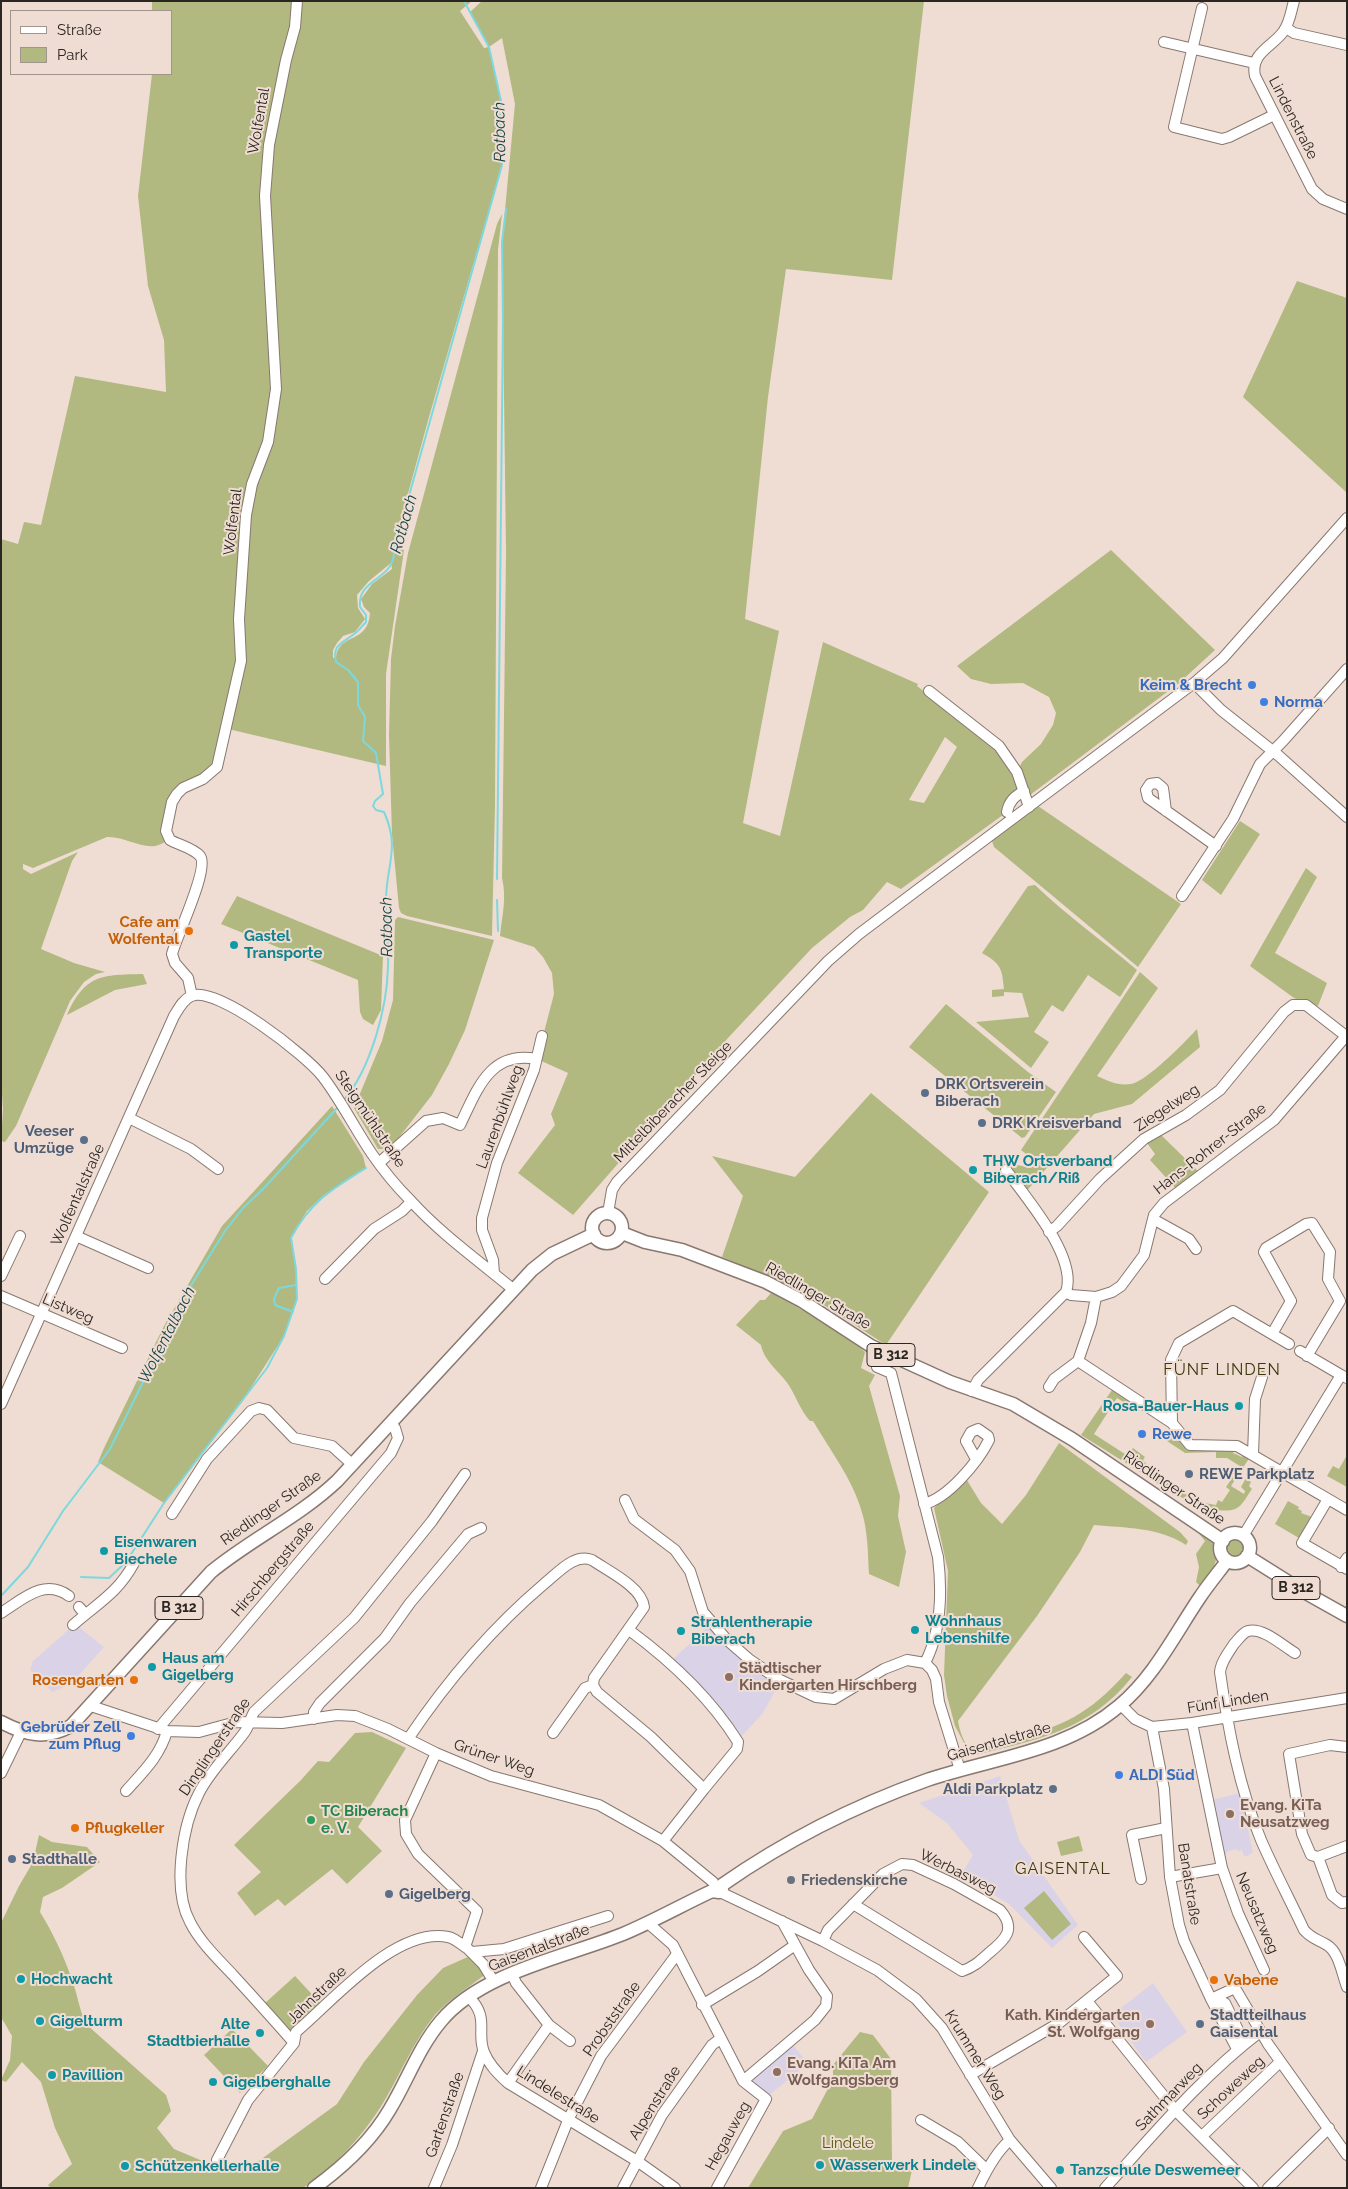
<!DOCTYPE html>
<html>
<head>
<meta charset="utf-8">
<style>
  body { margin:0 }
  #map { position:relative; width:1348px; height:2189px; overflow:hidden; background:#efddd3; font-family:Raleway,sans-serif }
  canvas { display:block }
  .frame { position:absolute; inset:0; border:2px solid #2c2622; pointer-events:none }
  .legend { position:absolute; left:10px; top:10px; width:162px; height:65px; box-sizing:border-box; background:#efddd3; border:1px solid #a1948c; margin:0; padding:6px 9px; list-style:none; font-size:15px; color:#2c2622 }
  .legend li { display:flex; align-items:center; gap:10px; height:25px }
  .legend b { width:25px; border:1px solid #a1948c }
</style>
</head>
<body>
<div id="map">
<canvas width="1348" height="2189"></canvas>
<div class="frame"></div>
<ul class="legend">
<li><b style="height:6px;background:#fff"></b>Straße</li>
<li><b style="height:14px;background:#b1b980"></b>Park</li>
</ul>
</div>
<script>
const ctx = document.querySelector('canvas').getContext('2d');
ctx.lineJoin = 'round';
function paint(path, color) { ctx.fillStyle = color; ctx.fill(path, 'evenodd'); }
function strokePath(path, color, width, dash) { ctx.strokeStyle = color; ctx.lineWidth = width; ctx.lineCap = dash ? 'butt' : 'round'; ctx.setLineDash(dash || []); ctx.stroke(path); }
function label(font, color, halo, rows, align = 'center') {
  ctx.font = font + ' Raleway,sans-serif'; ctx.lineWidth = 4; ctx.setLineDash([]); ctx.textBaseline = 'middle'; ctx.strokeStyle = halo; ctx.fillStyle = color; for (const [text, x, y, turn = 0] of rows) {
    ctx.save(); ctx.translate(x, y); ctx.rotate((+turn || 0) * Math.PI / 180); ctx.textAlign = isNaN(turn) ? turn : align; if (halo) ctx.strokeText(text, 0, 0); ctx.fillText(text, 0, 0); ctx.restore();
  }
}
paint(new Path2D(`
  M75 1624 104 1647 79 1675 64 1687 52 1692 30 1670 33 1661Z
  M710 1625 779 1684 763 1713 741 1737 673 1659Z
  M1000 1776 1019 1840 1078 1925 1052 1948 1009 1904 961 1875 973 1855 947 1823 919 1803Z
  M1240 1793 1253 1852 1248 1856H1244L1241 1848V1850L1238 1851 1237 1849 1228 1851 1224 1857 1212 1800Z
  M1153 1983 1187 2032 1146 2062 1112 2015Z
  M791 2043 808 2063 767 2097 746 2081Z`), '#dad3e8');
paint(new Path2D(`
  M152 1H472L460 11 484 48 489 47 470 12 482 1H924L892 280 786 269 768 397 745 619 779 631 743 823 780 836 823 642 918 684 917 686 997 747 1012 767 1022 789 1008 805 1007 812 901 889 887 882 863 910 850 917 812 948 728 1038 573 1215 518 1173 555 1125 551 1114 568 1073 537 1059 554 994 552 973 543 957 534 947 500 936C502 915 507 899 502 878L506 552 502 242 515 104 502 38 489 47 501 101 502 165 429 417 393 548 404 550 386 674V766L228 729 243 664 242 597 247 516 252 484 263 460 269 433 246 500 241 537 238 596 239 662 216 766C196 786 175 778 168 813 166 823 164 830 167 840 149 856 129 836 107 837L33 868 23 864V869L31 874 78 852 72 861 41 949 74 963 105 972 96 974 84 982 70 1001 16 1126 5 1142 1 1141 3 1109 1 1077V539L18 544 24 522 41 525 75 376 166 392 164 340 148 286 138 196 152 74H171V11H152ZM391 563 392 569 372 584 361 599 364 607 370 613C368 645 339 632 336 657L333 658V650L337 643 343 636 355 632 365 619 358 608 357 595 369 581ZM945 737 957 747 924 803 909 800Z
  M502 214 498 250 495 805 492 936 407 916 401 913 399 908 392 835 389 735 391 659 395 626 408 553 497 224Z
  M1297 281 1347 298V493L1243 397Z
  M1111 550 1215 650 1179 683 1026 798 1017 772 1022 762 1041 744 1053 725 1056 713 1049 697 1023 683 991 684 971 679 957 666Z
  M1038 806 1181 904 1138 967 994 847 992 841 994 839Z
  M1240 821 1260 834 1221 895 1202 880Z
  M1306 868 1317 877 1275 953 1327 983 1318 1006 1294 998 1250 966Z
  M1035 885C1067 916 1103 941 1137 970L1120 997 1088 975 1063 1012 1052 1005 1034 1032 1049 1042 1031 1068 976 1022 1029 1017 1022 993 1004 992V996L992 997V990L1004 989C1002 968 1001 964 982 953L1028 886Z
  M237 896 383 956 381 1010 373 1025 363 1019 360 1012 358 980 221 924Z
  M398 917 494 940 465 1030 449 1064 432 1095 390 1149H378L354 1108 382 1041 393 1000 395 920Z
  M1140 972 1158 988 1097 1076C1108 1081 1118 1086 1131 1084 1146 1082 1186 1041 1197 1029L1200 1047 1132 1104 1094 1114 1024 1194 1006 1170 1013 1164 1031 1168 1038 1163 1021 1150Z
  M143 974 147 984 115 990 67 1015C85 974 102 975 143 974Z
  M946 1004 1028 1072 1056 1092 1025 1137 1022 1138 909 1047Z
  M871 1093 989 1192 886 1345 799 1289 722 1257 743 1196 712 1156 795 1177Z
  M332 1106 363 1156 366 1168 323 1196 307 1211 298 1226 291 1238 296 1269 297 1299 284 1336 243 1400 164 1503 98 1462 104 1448 164 1326 222 1226Z
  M1157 1131 1202 1175 1179 1192 1150 1160 1155 1154 1144 1139Z
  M771 1293 841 1331 865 1352 861 1368 875 1375 869 1386 900 1496 898 1516 906 1552 899 1587 869 1574C868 1557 868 1538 864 1520 856 1484 832 1453 813 1421H810C800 1410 796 1396 788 1384 779 1371 764 1361 761 1345L736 1325 760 1300H765Z
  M1112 1390H1119L1134 1400 1136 1410 1117 1398 1094 1434 1128 1456 1133 1448 1145 1457 1143 1460 1147 1465 1142 1473 1081 1435Z
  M1174 1431 1187 1448H1235L1233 1453 1242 1457 1244 1453 1250 1457 1231 1486 1244 1494 1245 1491 1241 1487 1246 1478 1251 1482 1249 1486 1252 1489C1248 1494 1242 1507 1235 1509 1213 1517 1171 1493 1153 1481L1157 1475 1195 1500 1198 1495 1199 1502 1216 1505 1218 1500 1222 1502 1230 1490 1226 1487 1240 1466 1227 1458H1216V1452L1185 1453 1167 1441Z
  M1059 1443 1180 1532 1188 1541 1186 1545C1159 1527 1125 1528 1094 1525L1080 1552 1037 1616 958 1721C960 1732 963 1740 969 1749 984 1748 997 1743 1011 1740 1064 1726 1089 1714 1126 1673L1132 1677C1090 1730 1037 1740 975 1755L970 1754 955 1726 947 1696 944 1675 948 1571 934 1508 965 1477 981 1503 1002 1524 1026 1495Z
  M1347 1455V1487L1327 1476 1333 1466 1339 1469Z
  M1288 1501 1299 1507 1298 1509 1302 1511 1301 1513 1312 1517 1299 1538 1275 1524Z
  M1197 1529 1213 1543 1218 1553 1213 1570 1200 1586 1196 1582 1199 1567 1196 1554 1205 1541 1196 1530Z
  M1225 1548a10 10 0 1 1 20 0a10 10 0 1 1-20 0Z
  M372 1732 406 1748 358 1827 382 1851 347 1884 332 1869 285 1906 278 1899 255 1916 237 1893 261 1872 234 1845 301 1780 318 1761 329 1762 355 1733Z
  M39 1835 52 1842 87 1847 100 1862 62 1888 43 1897 40 1912C53 1933 64 1956 72 1980 78 1995 79 2011 87 2025L166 2095 171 2111 157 2128 174 2149 205 2162 256 2163 337 2104 364 2062 417 1995 443 1968 470 1956 486 1974C469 1987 449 1999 435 2015 412 2043 399 2078 380 2108 359 2140 335 2166 303 2188H51L48 2185 72 2164 55 2128 41 2082 22 2062 6 2082 1 2080 10 2060 12 2036 1 2017V1923L19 1886 33 1862Z
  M1079 1836 1083 1851 1061 1856 1057 1842Z
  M1044 1891 1071 1924 1052 1940 1024 1908Z
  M295 1976 320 2003 289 2032 264 2004Z
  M232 2029 268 2066 240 2093 204 2055Z
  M860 2032 873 2035 891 2059 892 2163 912 2161V2170L908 2188H748L783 2131 812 2119 833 2079V2065Z`), '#b1b980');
strokePath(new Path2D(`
  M497 879 503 322 502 242 506 209
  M497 900 498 931
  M344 1100C371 1068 387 1008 388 967 389 944 385 921 386 898 387 864 400 847 384 812L376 810 373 806 375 801 383 794 376 753 363 741 365 717 358 705V682L348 670 336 662C332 644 342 644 354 634 359 631 362 626 366 622V615L360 607C357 577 396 581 394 549L502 165 501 101 489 47 464 1
  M293 1312 275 1305 274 1299 279 1288 296 1285
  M81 1577 109 1578 126 1562 164 1503 267 1368 284 1336 297 1299 296 1269 291 1238C310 1202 332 1189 366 1168
  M1 1596 28 1567 63 1511 110 1449 190 1287 225 1231 243 1208 264 1188 338 1107`), '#7dd8dd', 2);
const minor = new Path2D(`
  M1294 1C1291 11 1290 23 1283 32 1272 47 1250 53 1255 76L1312 189 1323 199 1347 209
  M1202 8 1174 127 1222 139 1229 137 1274 115
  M1286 28 1294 33 1347 45
  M1164 42 1254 63
  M1194 683 1221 710 1279 756 1347 817
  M929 691 999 746 1017 772 1029 807
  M1166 811 1163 788 1157 783 1150 784 1146 790 1148 798 1216 846
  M1007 812C1009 801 1015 796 1024 791
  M1182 896 1233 819 1260 764 1283 741 1347 669
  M192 996 188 978 175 963 172 954C176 937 210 868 200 856 193 848 179 845 170 840L166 831 172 802 177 794 183 788 203 779 217 767 241 661 239 619 246 515 252 484 268 442 276 389 265 196 269 145 286 60 295 27 297 1
  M129 1118 191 1149 218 1169
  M379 1163 426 1121 443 1118 460 1125C477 1090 490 1050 536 1059
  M608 1213 612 1190 617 1182 828 961 859 934 916 891 1194 683 1223 658 1347 518
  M1153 1219 1189 1239 1196 1249
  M1049 1232 1057 1226 1100 1179 1144 1139 1186 1115 1220 1090 1284 1012 1293 1005H1306L1346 1036 1274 1120 1164 1203 1154 1215 1144 1255 1121 1286 1112 1292 1096 1297 1071 1295 1066 1292
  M76 1236 148 1268
  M494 1274 493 1260 482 1230V1218L497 1163 534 1070 542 1036
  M1 1276 20 1236
  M325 1279 374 1229 402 1211 411 1202
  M1 1296 122 1348
  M1096 1297 1091 1323 1078 1361 1172 1423
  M1272 1334 1291 1301 1264 1252 1266 1248 1306 1224 1312 1223 1330 1252 1328 1279 1340 1301 1307 1356
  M1289 1344 1233 1311 1179 1343 1171 1360 1172 1423 1190 1445 1237 1446 1347 1510
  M1300 1351 1341 1375
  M877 1367 891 1373 938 1557C942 1591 941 1632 925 1663
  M1049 1387 1054 1379 1078 1361
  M972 1391 978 1380 1066 1292C1078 1257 1026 1198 1006 1170
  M1 1404 174 1016C179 1008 183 1000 191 996 217 985 307 1056 323 1077 342 1102 355 1129 372 1154 383 1170 397 1187 411 1201 441 1234 479 1261 514 1290
  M1253 1454 1255 1399 1262 1377
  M1328 1499 1302 1543 1347 1569
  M625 1500 634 1519 675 1550 690 1571 703 1612 727 1640 750 1660 778 1679 816 1697 834 1699 884 1669 907 1660 925 1663 932 1670 936 1679 939 1702 960 1770
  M924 1504C948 1498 978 1462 989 1440L988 1436 978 1429 971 1432 966 1441 976 1459
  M172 1514 207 1459 251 1411 259 1408 267 1410 294 1438 332 1446 353 1465
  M1243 1536 1341 1375 1347 1378
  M1341 1567 1347 1558
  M79 1607 85 1614
  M1 1613C23 1599 44 1578 69 1596
  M73 1625C98 1603 118 1593 134 1563
  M629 1630C671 1661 710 1697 738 1742L737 1749 704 1789
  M1295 1653C1283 1646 1263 1627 1248 1631 1242 1633 1238 1640 1234 1644 1228 1653 1221 1662 1220 1672 1228 1729 1239 1787 1261 1840 1274 1870 1290 1900 1304 1930 1312 1939 1317 1939 1327 1945 1339 1952 1342 1974 1347 1987
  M1121 1705 1135 1719 1152 1727 1192 1723 1347 1698
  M91 1706 167 1731 199 1732 236 1722 282 1723 337 1715 355 1716 388 1729 436 1753 491 1776 599 1805 663 1841 713 1882
  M314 1719V1712L320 1703 385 1638 410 1603 468 1534 481 1528
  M1192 1723 1222 1868 1238 1913 1264 1970
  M1152 1727 1164 1789 1170 1877 1179 1925 1184 1941 1211 1999 1237 2049
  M158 1729 391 1453 398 1438 395 1428 391 1425
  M553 1733 585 1688 593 1685
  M408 1739C447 1681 491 1629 544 1584 558 1573 574 1553 592 1560 608 1571 642 1587 644 1607L594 1678 593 1685 597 1692 651 1737 704 1789 663 1841
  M1347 1747 1330 1745 1289 1754 1302 1834 1311 1855 1318 1857 1332 1895 1342 1903 1347 1902
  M1 1773 21 1732
  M126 1791C143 1772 160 1756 167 1731
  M1318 1857 1347 1846
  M1170 1877 1222 1868
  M1141 1879 1132 1835 1166 1828
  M720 1892 823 1941 877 1970 916 1999 942 2028 1010 2140 1051 2188
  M648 1923 673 1945 743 2081 766 2099 717 2188
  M823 1941 828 1930 883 1874 902 1864 913 1865 954 1884 1000 1910C1017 1929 1005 1940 989 1953 980 1961 974 1967 962 1971L853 1904
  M468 1949 483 1964 494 1982
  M472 1952 504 1949 608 1916
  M469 1997C490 2018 476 2032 484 2052 489 2065 498 2074 508 2083L637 2161 675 2188
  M1211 1999 1235 1988 1268 2044 1347 2155
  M1211 1999 1225 2003 1240 2034 1237 2049
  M1087 2001 1175 2110 1253 2188
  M702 2005 758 1971 795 1945
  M549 2025 570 2041
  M294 2043C274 2020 254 1998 233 1975 218 1959 200 1942 190 1922 172 1889 182 1826 199 1793 210 1771 230 1752 244 1733 249 1727 250 1719 254 1712L354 1618 432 1521 465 1474
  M970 2075 1059 2023 1117 1976 1084 1937
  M743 2081 815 2020 826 2006 827 1996 809 1970 782 1921
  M508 2083 549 2025 516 1983 512 1974
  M921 2120 958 2142 987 2170
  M1202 2136 1280 2062
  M217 2160 248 2100 294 2043 296 2032C333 2001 395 1927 448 1937 454 1938 460 1943 465 1947L477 1911 418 1854 406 1834 405 1820 436 1753
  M434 2188 452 2145 483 2051
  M541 2188 569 2118 601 2056 677 1954
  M623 2188 662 2115 712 2045 720 2039
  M978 2188C986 2171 996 2152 1010 2140
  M1105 2188C1154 2134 1202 2076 1260 2032
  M1268 2188 1329 2128`);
const major = new Path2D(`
  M592 1228a15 15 0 1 1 30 0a15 15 0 1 1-30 0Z
  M622 1233 645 1242 682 1250 766 1282 802 1301 871 1346 950 1382 1013 1404 1072 1439 1223 1541
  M1220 1548a15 15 0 1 1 30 0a15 15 0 1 1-30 0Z
  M1247 1556 1306 1593 1347 1616
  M1 1722C26 1735 45 1740 71 1726L211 1572C251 1539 299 1517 337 1481L532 1270 552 1254 594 1234
  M314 2188C343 2167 372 2140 390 2109 407 2081 419 2047 441 2021 482 1972 566 1957 623 1934 654 1921 682 1905 712 1891L719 1892 722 1889V1885C785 1841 854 1806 927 1780 992 1758 1065 1752 1119 1706 1154 1677 1175 1634 1200 1597 1208 1585 1218 1573 1227 1561`);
strokePath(minor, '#88786f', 12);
strokePath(major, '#88786f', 15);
strokePath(minor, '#fff', 10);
strokePath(major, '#fff', 12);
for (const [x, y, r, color] of [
  [1252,685,5,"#3f7fe0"],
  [1264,702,5,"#3f7fe0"],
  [189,931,5,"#e8710a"],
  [234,945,5,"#0f9aa8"],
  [925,1093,5,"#5c6f8a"],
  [982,1123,5,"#5c6f8a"],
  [84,1140,5,"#5c6f8a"],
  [973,1170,5,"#0f9aa8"],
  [1239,1406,5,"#0f9aa8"],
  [1142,1434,5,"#3f7fe0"],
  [1189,1474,5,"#5c6f8a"],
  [104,1551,5,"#0f9aa8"],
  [915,1630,5,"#0f9aa8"],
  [681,1631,5,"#0f9aa8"],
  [152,1667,5,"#0f9aa8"],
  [729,1677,5,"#8d6e63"],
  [134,1680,5,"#e8710a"],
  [131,1736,5,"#3f7fe0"],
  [1119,1775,5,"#3f7fe0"],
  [1053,1789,5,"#5c6f8a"],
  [1230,1814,5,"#8d6e63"],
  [311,1820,5,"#2e9e5b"],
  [75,1828,5,"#e8710a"],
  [12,1859,5,"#5c6f8a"],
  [791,1880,5,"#6b7280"],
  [389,1894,5,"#5c6f8a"],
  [21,1979,5,"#0f9aa8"],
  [1214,1980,5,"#e8710a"],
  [40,2021,5,"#0f9aa8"],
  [1150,2024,5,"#8d6e63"],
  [1200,2024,5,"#5c6f8a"],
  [260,2033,5,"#0f9aa8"],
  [777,2072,5,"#8d6e63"],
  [52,2075,5,"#0f9aa8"],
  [213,2082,5,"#0f9aa8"],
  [820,2165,5,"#0f9aa8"],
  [125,2166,5,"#0f9aa8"],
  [1060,2170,5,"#0f9aa8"]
]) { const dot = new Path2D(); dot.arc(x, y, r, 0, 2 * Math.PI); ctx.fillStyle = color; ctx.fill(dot); strokePath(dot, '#efddd3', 2); }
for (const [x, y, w] of [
  [891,1355,48],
  [1296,1588,48],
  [179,1608,48]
]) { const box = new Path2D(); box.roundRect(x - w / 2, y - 11.5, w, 23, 4); ctx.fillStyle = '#efddd3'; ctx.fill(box); strokePath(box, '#2c2622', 1); }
label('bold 14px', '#2c2622', null, [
  ["B 312",891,1355],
  ["B 312",1296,1588],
  ["B 312",179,1608]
]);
label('15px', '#2c2622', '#efddd3', [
  ["Lindenstraße",1293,118,63],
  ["Wolfental",259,121,-80],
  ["Wolfental",233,522,-83],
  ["Mittelbiberacher Steige",673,1102,-46],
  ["Ziegelweg",1167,1108,-33],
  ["Laurenbühlweg",500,1117,-70],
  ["Steigmühlstraße",370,1119,56],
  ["Hans-Rohrer-Straße",1210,1149,-38],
  ["Wolfentalstraße",78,1195,-66],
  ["Riedlinger Straße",818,1296,30],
  ["Listweg",68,1309,23],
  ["Riedlinger Straße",1174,1488,34],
  ["Riedlinger Straße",271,1508,-35],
  ["Hirschbergstraße",273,1569,-50],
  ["Fünf Linden",1228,1702,-9],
  ["Gaisentalstraße",999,1742,-16],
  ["Dinglingerstraße",215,1747,-56],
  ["Grüner Weg",494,1758,19],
  ["Werbasweg",958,1872,26],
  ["Banatstraße",1189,1884,81],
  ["Neusatzweg",1257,1913,67],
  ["Gaisentalstraße",539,1948,-21],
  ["Jahnstraße",317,1995,-44],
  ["Probststraße",612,2019,-55],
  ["Krummer Weg",975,2055,58],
  ["Schoweweg",1231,2088,-43],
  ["Lindelestraße",558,2095,32],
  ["Sathmarweg",1169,2097,-46],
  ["Alpenstraße",655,2103,-58],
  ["Gartenstraße",445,2115,-71],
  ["Hegauweg",728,2136,-61]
]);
label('bold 15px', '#366cbe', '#efddd3', [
  ["Keim & Brecht",1242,685,"right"],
  ["Norma",1274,702],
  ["Rewe",1152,1434],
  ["Gebrüder Zell",121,1727,"right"],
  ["zum Pflug",121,1744,"right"],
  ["ALDI Süd",1129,1775]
], 'left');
label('bold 15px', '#c56008', '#efddd3', [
  ["Cafe am",179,922],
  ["Wolfental",179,939],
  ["Rosengarten",124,1680],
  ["Pflugkeller",85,1828,"left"],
  ["Vabene",1224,1980,"left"]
], 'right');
label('bold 15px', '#0d838f', '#efddd3', [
  ["Gastel",244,936],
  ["Transporte",244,953],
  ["THW Ortsverband",983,1161],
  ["Biberach/Riß",983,1178],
  ["Rosa-Bauer-Haus",1229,1406,"right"],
  ["Eisenwaren",114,1542],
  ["Biechele",114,1559],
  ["Wohnhaus",925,1621],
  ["Lebenshilfe",925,1638],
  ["Strahlentherapie",691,1622],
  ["Biberach",691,1639],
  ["Haus am",162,1658],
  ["Gigelberg",162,1675],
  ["Hochwacht",31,1979],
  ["Gigelturm",50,2021],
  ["Alte",250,2024,"right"],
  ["Stadtbierhalle",250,2041,"right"],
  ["Pavillion",62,2075],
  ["Gigelberghalle",223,2082],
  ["Wasserwerk Lindele",830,2165],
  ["Schützenkellerhalle",135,2166],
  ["Tanzschule Deswemeer",1070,2170]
], 'left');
label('bold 15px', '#4e5e75', '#efddd3', [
  ["DRK Ortsverein",935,1084],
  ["Biberach",935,1101],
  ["DRK Kreisverband",992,1123],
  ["Veeser",74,1131,"right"],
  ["Umzüge",74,1148,"right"],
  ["REWE Parkplatz",1199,1474],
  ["Aldi Parkplatz",1043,1789,"right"],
  ["Stadthalle",22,1859],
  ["Gigelberg",399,1894],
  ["Stadtteilhaus",1210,2015],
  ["Gaisental",1210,2032]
], 'left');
label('bold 15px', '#785e54', '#efddd3', [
  ["Städtischer",739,1668],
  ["Kindergarten Hirschberg",739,1685],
  ["Evang. KiTa",1240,1805],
  ["Neusatzweg",1240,1822],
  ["Kath. Kindergarten",1140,2015,"right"],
  ["St. Wolfgang",1140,2032,"right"],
  ["Evang. KiTa Am",787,2063],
  ["Wolfgangsberg",787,2080]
], 'left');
label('bold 15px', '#27864d', '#efddd3', [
  ["TC Biberach",321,1811],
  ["e. V.",321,1828]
], 'left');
label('bold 15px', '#5b616d', '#efddd3', [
  ["Friedenskirche",801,1880]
], 'left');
label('15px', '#50570a', '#efddd3', [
  ["Lindele",848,2143]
]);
label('italic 16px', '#133f41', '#efddd3', [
  ["Rotbach",500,132,-91],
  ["Rotbach",404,524,-74],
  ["Rotbach",387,927,-91],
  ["Wolfentalbach",167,1335,-63]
]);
ctx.letterSpacing = '1px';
label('16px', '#3c380e', '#efddd3', [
  ["FÜNF LINDEN",1222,1370],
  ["GAISENTAL",1063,1869]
]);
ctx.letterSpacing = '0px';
</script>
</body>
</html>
